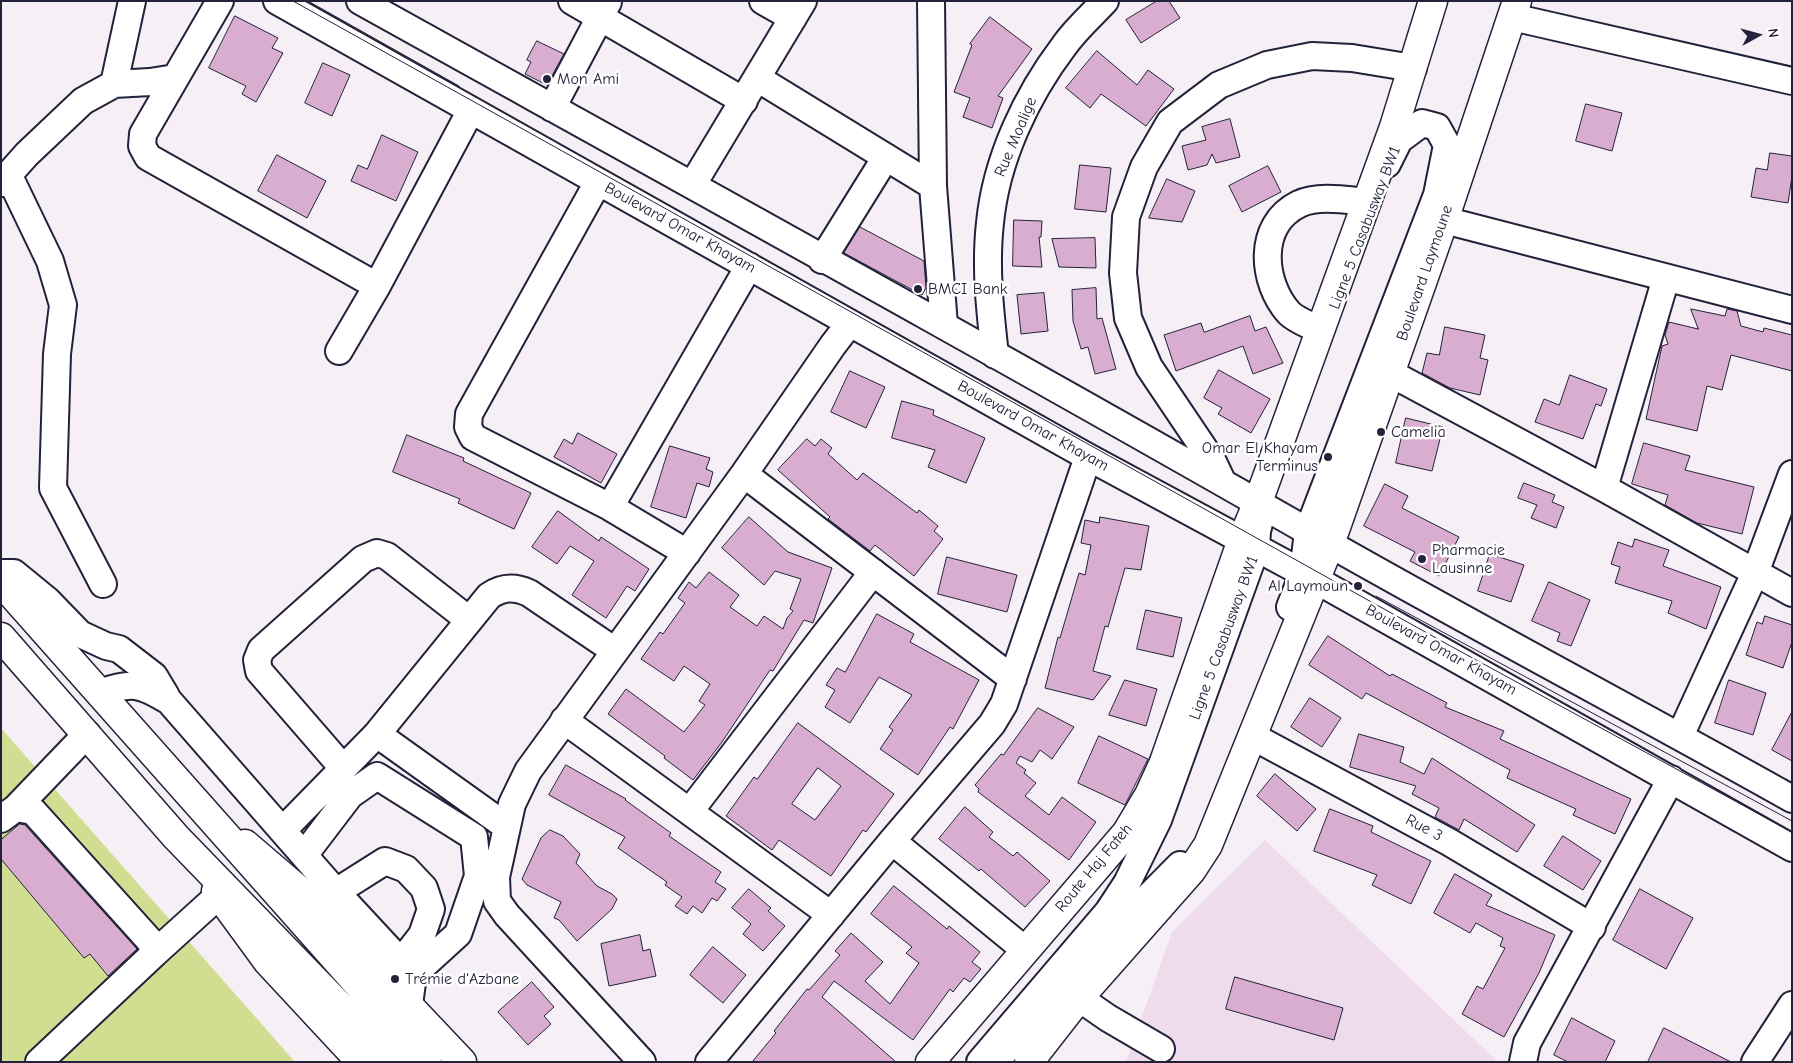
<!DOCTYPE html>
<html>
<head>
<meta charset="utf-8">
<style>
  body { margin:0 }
  #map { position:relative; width:1793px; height:1063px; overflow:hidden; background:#f7eff6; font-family:"Comic Neue",sans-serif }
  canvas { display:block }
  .frame { position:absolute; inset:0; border:2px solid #22223b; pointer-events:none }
  .north { position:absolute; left:1733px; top:10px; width:50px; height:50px; -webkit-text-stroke:4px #fff; paint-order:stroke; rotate:83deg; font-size:14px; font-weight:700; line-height:20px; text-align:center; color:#22223b }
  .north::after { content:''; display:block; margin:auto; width:18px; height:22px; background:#22223b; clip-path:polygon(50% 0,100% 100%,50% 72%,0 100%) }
</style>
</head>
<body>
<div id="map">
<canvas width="1793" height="1063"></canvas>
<div class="frame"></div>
<div class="north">N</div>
</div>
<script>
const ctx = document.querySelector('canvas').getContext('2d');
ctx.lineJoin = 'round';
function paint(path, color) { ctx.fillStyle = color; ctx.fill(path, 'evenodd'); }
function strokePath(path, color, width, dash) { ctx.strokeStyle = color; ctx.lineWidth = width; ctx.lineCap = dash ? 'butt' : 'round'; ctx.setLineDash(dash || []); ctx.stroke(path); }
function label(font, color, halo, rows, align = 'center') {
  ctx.font = font + ' "Comic Neue",sans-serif'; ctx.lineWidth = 5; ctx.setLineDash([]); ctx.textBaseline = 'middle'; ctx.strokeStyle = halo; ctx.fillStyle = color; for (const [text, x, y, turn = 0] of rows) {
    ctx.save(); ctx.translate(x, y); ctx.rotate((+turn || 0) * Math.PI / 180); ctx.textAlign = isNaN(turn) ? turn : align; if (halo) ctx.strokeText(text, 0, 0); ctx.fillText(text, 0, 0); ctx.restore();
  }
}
paint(new Path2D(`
  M1265 840 1498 1062H1126L1172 932Z`), '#eedbeb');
paint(new Path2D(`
  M1 728 295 1062H1Z`), '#d1dd90');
const building = new Path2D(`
  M1157 1H1169L1180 18 1141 43 1126 20Z
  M235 16 278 38 272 48 283 53 256 102 242 94 246 86 209 68Z
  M990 17 1032 49 998 96 1003 98 992 128 963 117 970 98 954 92 972 45 970 44Z
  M537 41 564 54 547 85 525 74 531 62 527 60Z
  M1097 51 1137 85 1148 70 1174 89 1146 126 1101 94 1090 108 1066 88Z
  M323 63 350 75 332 116 305 103Z
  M1586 104 1622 113 1612 151 1576 141Z
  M1230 119 1240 157 1216 163 1212 154 1207 165 1188 170 1182 146 1206 140 1202 127Z
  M382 135 418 152 396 201 351 181 358 165 367 169Z
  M1770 153 1792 156V176L1788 203 1751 197 1756 168 1767 170Z
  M277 155 326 181 307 218 258 191Z
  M1080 165 1111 168 1106 212 1075 209Z
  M1268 166 1281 192 1242 212 1229 186Z
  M1167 179 1195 191 1182 222 1149 218Z
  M1014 220 1042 221 1041 237H1039L1042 267 1013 266Z
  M860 227 924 261 926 288 922 295 844 253Z
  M1095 238 1096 268 1059 267 1052 239Z
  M1096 288 1097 319 1102 318 1116 369 1095 374 1088 347 1081 349 1073 321 1072 290Z
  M1044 293 1048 331 1021 334 1017 295Z
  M1691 309 1725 316 1727 309 1737 311 1741 326 1763 332 1764 328 1792 335V371L1731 355 1722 390 1707 386 1697 431 1646 419 1662 346 1668 344 1665 335 1669 322 1698 329Z
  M1250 316 1255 331 1266 327 1283 363 1253 374 1243 346 1176 371 1164 335 1201 323 1204 332Z
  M1445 327 1485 335 1480 358 1488 360 1480 395 1450 388 1422 373 1427 353 1439 355Z
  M1219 370 1270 399 1251 433 1218 414 1222 408 1204 398Z
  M850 371 885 387 866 428 831 412Z
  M1570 375 1607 389 1601 406 1596 404 1583 439 1535 422 1544 399 1559 405Z
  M902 401 934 410 933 415 985 438 966 483 928 467 935 450 892 438Z
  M1406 418 1443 427 1432 471 1396 463Z
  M578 433 617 454 601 483 554 457 564 439 572 444Z
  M407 435 464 458 463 461 531 493 514 529 458 503 460 499 393 472Z
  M807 439 815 446 821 439 832 448 828 454 857 480 863 473 917 513 919 510 938 526 934 531 943 539 914 576 875 545 870 551 828 519 830 517 778 470Z
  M1644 443 1690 456 1685 470 1754 487 1742 534 1697 523 1665 505 1668 495 1632 484Z
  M670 446 710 458 706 469 713 472 709 487 697 483 686 518 651 507Z
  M1524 483 1555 495 1552 502 1564 507 1556 528 1531 518 1537 505 1518 498Z
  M1385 484 1408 496 1402 508 1459 537 1439 576 1410 561 1415 552 1364 526Z
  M558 511 599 541 601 537 649 569 635 591 627 586 606 618 572 595 594 561 570 546 557 564 532 547Z
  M749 517 788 552 832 568 813 623 804 620 773 671 770 670 722 742 693 780 664 758 665 756 608 714 626 689 684 732 705 705 699 701 710 684 684 666 674 681 641 659 660 632 663 634 685 603 678 598 689 582 696 588 709 572 739 595 730 607 757 626 764 616 783 629 787 618 793 611 790 609 801 579 775 571 764 585 722 548Z
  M1100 517 1149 526 1141 570 1125 568 1108 627 1105 626 1093 671 1111 676 1093 700 1045 688 1058 637 1060 638 1079 573 1085 575 1091 545 1081 543 1085 520 1099 523Z
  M1635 539 1669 550 1663 566 1721 587 1706 629 1668 613 1672 601 1615 583 1620 567 1611 564 1618 542 1632 547Z
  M1490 554 1524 565 1511 602 1478 591Z
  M947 557 1017 575 1007 612 938 594Z
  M1549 582 1590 600 1571 646 1557 641 1560 633 1532 621Z
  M1146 610 1182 618 1173 657 1137 649Z
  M877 614 914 634 910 642 979 680 953 729 950 727 918 775 880 749 893 730 889 727 912 695 879 677 850 723 825 707 835 690 826 685 837 668 845 672Z
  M1765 616 1792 625V642L1783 668 1746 655 1757 622 1762 624Z
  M1328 636 1390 676 1392 674 1447 703 1445 707 1504 731 1500 739 1631 799 1615 834 1573 815 1576 809 1507 778 1510 770 1366 693 1362 699 1309 665Z
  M1125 680 1157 689 1146 726 1109 715Z
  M1729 680 1766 693 1753 735 1715 723Z
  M1310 698 1341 718 1322 747 1291 727Z
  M1038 708 1074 727 1052 759 1040 750 1032 762 1020 756 1016 763 1026 770 1024 773 1036 783 1025 796 1049 815 1062 797 1096 822 1069 860 978 792 979 789 975 785 1001 754 1003 755Z
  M1792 712V761L1772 750Z
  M798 723 894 794 866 832 863 830 831 876 779 840 772 850 726 816 754 777 757 779ZM818 768 841 786 815 820 792 804Z
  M1359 734 1404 747 1400 762 1424 774 1432 758 1535 825 1517 852 1464 819 1459 830 1435 817 1439 808 1412 794 1416 786 1350 767Z
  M1099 736 1148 759 1125 805 1078 783Z
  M566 765 626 799 625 800 671 833 669 836 721 872 715 882 726 889 717 901 712 898 702 913 693 906 687 914 675 906 682 897 665 885 667 882 618 848 625 837 549 795Z
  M1275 774 1316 809 1297 831 1257 796Z
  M965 807 993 832 989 837 1013 856 1017 852 1050 881 1025 907 981 869 979 871 939 839Z
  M1330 809 1373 826 1371 832 1431 861 1411 904 1372 885 1377 875 1314 851Z
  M20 824 25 825 137 949 108 976 90 954 84 958 1 859V840Z
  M550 830 563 836 580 854 576 863 597 886 612 894 617 899 612 909 577 941 559 920 554 918 561 902 527 885 522 879 541 838Z
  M1563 836 1601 861 1583 890 1544 866Z
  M1455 874 1492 895 1486 905 1555 935 1539 973 1504 1037 1462 1014 1477 986 1483 989 1505 948 1500 946 1503 938 1476 923 1470 933 1434 913Z
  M894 886 947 929 949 926 980 952 972 962 981 969 970 982 964 978 953 992 950 989 913 1040 834 981 822 997 896 1062H752L776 1033 774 1031 807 989 809 990 840 955 835 951 851 933 883 962 865 981 890 1004 919 963 906 953 912 947 871 914Z
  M749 889 771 908 768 911 785 926 763 951 743 934 751 924 732 908Z
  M1640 889 1693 918 1666 969 1613 940Z
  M640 935 643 951 650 949 656 976 609 986 601 944Z
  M713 947 746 975 723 1003 690 975Z
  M1235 977 1343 1008 1334 1040 1226 1009Z
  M532 982 554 1007 544 1016 551 1024 528 1045 498 1012Z
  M1572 1018 1615 1041 1605 1062H1568L1554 1055Z
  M1664 1028 1731 1062H1648Z`);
paint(building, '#d9add0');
strokePath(building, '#22223b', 1);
const minor = new Path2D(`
  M220 1 143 134 142 146 148 157 377 286
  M277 1 1088 457 1316 580 1792 848
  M360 1C684 181 1009 360 1330 544 1483 631 1639 713 1792 799
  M572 1 744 101
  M763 1 793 18
  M931 1 933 186 944 325
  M1512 17 1792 81
  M757 78 933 186
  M114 84 132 1
  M552 108 608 2
  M9 176 50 261 63 305 57 354 53 488 103 584
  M598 182 469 414 468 427 473 437 610 507 687 553
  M1 183 27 154 83 101 114 84 150 82 175 78
  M693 184 803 1
  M1444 220 1792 310
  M822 260 886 157
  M1319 330C1310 325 1296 320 1289 313 1262 283 1256 225 1299 204 1318 195 1346 200 1367 202
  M339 351 377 286 471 110
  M995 355C990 311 985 267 990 223 996 160 1026 96 1064 46 1075 30 1091 16 1105 1
  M1390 373 1604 488 1792 593
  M744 474 1013 679
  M1222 481 1213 462 1149 367 1128 318 1123 273 1126 217 1144 167 1170 122 1219 85 1267 65 1312 56 1352 58 1413 68
  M1604 488 1666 278
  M610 507 749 266
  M1 573H14L47 600 80 634 106 646 119 649 154 676 166 696
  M1290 607 1303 574 1308 531 1437 195 1447 145 1437 127 1422 123 1399 140 1387 164
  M100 693C132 681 141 684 169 701L336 892 413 975 409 1005
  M564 720 831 915
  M377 734 507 827
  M1252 736 1449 842 1592 927
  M1680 736 1755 573 1792 474
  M343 768 259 671 257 660 261 650 363 559 377 553 387 556 469 620
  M16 808 87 734
  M690 811 873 572
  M1 819 16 808 33 811 150 941 155 953 39 1062
  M283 830 377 734 489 596C502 587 514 586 529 593L615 651
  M892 841 1025 950
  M305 854 350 795 377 776 474 837 478 876 458 934 413 975
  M336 892 385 861 406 869 424 888 431 909 422 935 401 962
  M155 953 219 895
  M1079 998 1108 1018 1161 1049
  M642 1062 507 915 497 901 496 877 512 804 528 771 744 474 833 345 850 323
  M709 1062 892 841 992 724 1004 704 1088 457
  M980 1062 1108 912 1127 883 1158 820 1256 548 1257 531 1263 508
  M995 1062 1097 949 1180 865
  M1523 1062 1527 1043 1671 779
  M1755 1062 1792 1005`);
const major = new Path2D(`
  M245 844 300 891 462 1062
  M216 891 268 962 361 1062
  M930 1062 1127 832 1149 795 1164 762 1242 540 1258 502 1394 127 1433 1
  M1029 1062 1079 998 1191 871 1208 845 1330 544 1444 220 1517 1`);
const highway = new Path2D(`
  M1 582 427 1062
  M1 637 176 837 394 1062`);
strokePath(minor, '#22223b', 30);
strokePath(major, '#22223b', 31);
strokePath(highway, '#22223b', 31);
strokePath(minor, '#fff', 26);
strokePath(major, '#fff', 28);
strokePath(highway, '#fff', 28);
strokePath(new Path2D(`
  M293 1 1445 643 1792 832
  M308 1 459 86
  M1376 596 1792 821`), '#22223b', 1);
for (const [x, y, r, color] of [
  [547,79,5,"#22223b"],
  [918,289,5,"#22223b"],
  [1381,432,5,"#22223b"],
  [1328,457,5,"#22223b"],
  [1422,559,5,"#22223b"],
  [1358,586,5,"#22223b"],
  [395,979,5,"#22223b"]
]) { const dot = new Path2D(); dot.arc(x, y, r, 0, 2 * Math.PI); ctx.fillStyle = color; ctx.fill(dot); strokePath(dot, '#fff', 2); }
label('16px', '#22223b', '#fff', [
  ["Mon Ami",557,79],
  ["BMCI Bank",928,289],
  ["Camelia",1391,432],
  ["Omar El Khayam",1318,448,"right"],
  ["Terminus",1318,466,"right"],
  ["Pharmacie",1432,550],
  ["Lausinne",1432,568],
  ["Al Laymoun",1348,586,"right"],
  ["Trémie d'Azbane",405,979]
], 'left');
label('16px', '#22223b', '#fff', [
  ["Rue Moalige",1016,137,-67],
  ["Boulevard Omar Khayam",680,228,29],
  ["Ligne 5 Casabusway BW1",1365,228,-69],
  ["Boulevard Laymoune",1425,273,-71],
  ["Boulevard Omar Khayam",1033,426,29],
  ["Ligne 5 Casabusway BW1",1224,638,-70],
  ["Boulevard Omar Khayam",1441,650,29],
  ["Rue 3",1424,828,28],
  ["Route Haj Fateh",1094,868,-50]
]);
</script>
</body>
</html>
